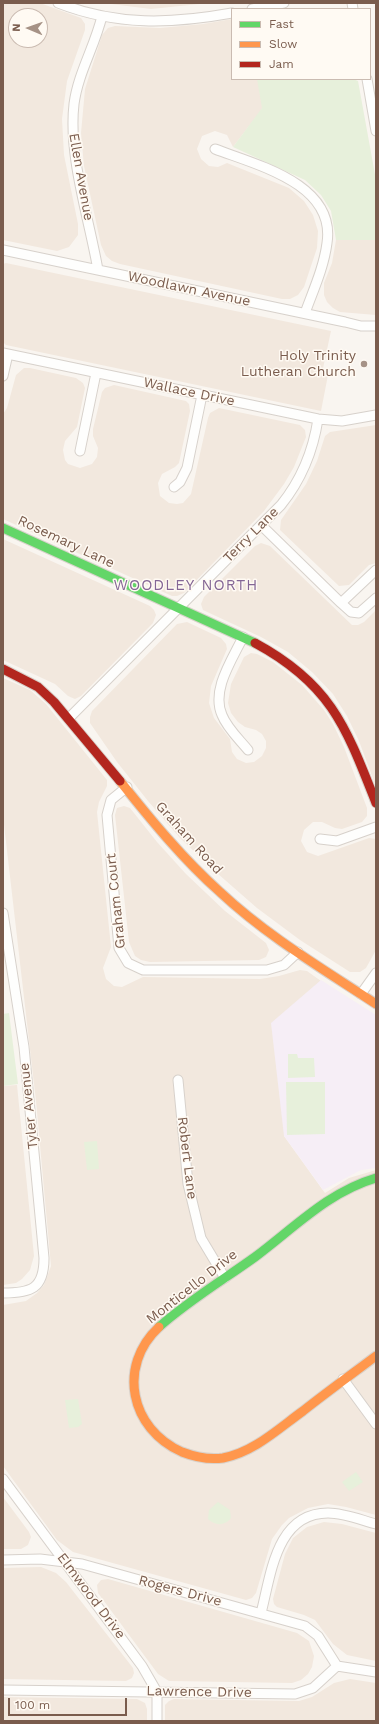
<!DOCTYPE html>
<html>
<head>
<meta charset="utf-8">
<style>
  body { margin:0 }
  #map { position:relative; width:379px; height:1724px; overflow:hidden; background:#f9f5f0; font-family:"Work Sans",sans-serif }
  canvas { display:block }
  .frame { position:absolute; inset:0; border:4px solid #7a5c4d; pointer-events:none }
  .legend { position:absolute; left:231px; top:8px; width:140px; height:72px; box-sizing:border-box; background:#fffaf3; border:1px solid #cabbb1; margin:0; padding:5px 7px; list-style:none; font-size:12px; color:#7a5c4d }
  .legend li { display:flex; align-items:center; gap:8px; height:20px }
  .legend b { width:20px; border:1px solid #cabbb1 }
  .north { position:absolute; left:8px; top:8px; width:40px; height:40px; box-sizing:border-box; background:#fffaf3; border:1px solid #cabbb1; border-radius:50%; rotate:272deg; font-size:11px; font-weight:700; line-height:16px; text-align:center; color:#7a5c4d }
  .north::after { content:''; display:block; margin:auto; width:14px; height:18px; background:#a69286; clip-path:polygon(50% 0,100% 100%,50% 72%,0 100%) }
  .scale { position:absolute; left:8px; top:1698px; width:119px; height:18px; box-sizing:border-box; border:2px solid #7a5c4d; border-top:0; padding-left:5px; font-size:12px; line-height:14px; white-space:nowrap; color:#7a5c4d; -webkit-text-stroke:3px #fffaf3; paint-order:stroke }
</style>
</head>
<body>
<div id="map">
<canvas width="379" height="1724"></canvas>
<div class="frame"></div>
<ul class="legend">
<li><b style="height:5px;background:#63d668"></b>Fast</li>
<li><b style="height:5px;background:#ff974d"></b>Slow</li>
<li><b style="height:5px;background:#b3261e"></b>Jam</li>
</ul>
<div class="north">N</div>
<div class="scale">100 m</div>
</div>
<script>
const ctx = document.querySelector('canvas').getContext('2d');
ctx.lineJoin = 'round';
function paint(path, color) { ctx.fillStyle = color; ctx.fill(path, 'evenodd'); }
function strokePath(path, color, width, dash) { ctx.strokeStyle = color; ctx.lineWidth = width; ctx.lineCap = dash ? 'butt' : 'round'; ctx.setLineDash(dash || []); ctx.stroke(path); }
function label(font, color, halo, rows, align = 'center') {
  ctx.font = font + ' "Work Sans",sans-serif'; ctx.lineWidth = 3; ctx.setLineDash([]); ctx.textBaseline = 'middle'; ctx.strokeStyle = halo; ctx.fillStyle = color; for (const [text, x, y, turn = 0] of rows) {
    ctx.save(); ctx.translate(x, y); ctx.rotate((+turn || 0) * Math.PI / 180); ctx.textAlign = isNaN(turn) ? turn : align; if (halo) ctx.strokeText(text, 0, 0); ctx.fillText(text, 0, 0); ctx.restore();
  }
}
paint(new Path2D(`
  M3 3H40L81 18 85 24V30L67 81 62 119 64 155 78 224V235L69 247 57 251 3 240ZM16 16H40V40H16Z
  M103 3H209L151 9Z
  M232 19V79H261L266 104 233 147 227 135 215 131 202 136 197 149 201 159 209 166 218 167 227 163 289 188 304 201 313 215 318 231 317 248 304 287 298 295 290 299H282L120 264 112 261 106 256 101 245 84 166 81 133 85 89 102 35 108 28 115 26 160 28 203 24Z
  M336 240H376V315L340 312 333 308 327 302 324 295V283L332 263Z
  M6 263 331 331 322 373 328 375 321 411 6 345 3 342V264Z
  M24 368H30L76 378 83 383 85 388 77 427 65 441 63 450 65 460 68 464 80 468 92 464 97 457 98 448 93 436V429L102 392 105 388 114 385 186 401 189 404 190 411 179 463 175 467 162 474 158 483 160 496 169 503 177 504 183 503 191 494 208 418 210 413 219 408 300 425 305 430 306 437 294 467 284 484 264 511 184 593 177 596H172L3 519V414L7 408 16 375Z
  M376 425V563L369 565 349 585 339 586 280 530 281 520 306 484 317 461 325 436 330 432Z
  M3 539 150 606 154 610 156 615 153 623 81 696 75 699 68 696 55 684 3 660Z
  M261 543 270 546 352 625H358L364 622 376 610V787L359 741 347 716 333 694 312 672 288 652 261 637 203 610 201 604 204 597 255 546Z
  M187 622 221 638 226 644 227 649 211 686 209 703 214 718 230 739 232 752 237 759 246 763 254 762 262 756 266 748V741L262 734 256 730 245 727 238 722 231 713 228 703 231 684 244 657 251 653 257 654 273 662 302 685 324 710 333 724 344 747 367 808V816L362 822 342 829 335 828 322 822H313L304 830 301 841 307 852 318 856 369 838 376 839V950L366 968 360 972H350L300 940 257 908 217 873 180 838 148 801 117 762 90 723V717L92 711 177 624Z
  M3 678 30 690 46 704 107 780V786L99 802 97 812 111 947 103 968 106 979 114 986 122 987 143 977 260 979 279 976 300 970 307 971 321 981 284 1136 325 1193 349 1178 376 1170V1515L346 1507 328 1504 308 1508 289 1518 282 1525 272 1539 256 1593 252 1598 246 1600 73 1552 57 1540 3 1466V1305L26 1301 37 1293 44 1285 51 1266 36 1101 3 816Z
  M124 806 130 808 157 842 186 874 225 911 266 943 269 950 266 957 259 960 150 962 141 960 135 956 129 942 115 815 117 808Z
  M17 1085 34 1256 30 1270 22 1279 16 1283 3 1285V1086Z
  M3 1497 29 1532 31 1537 28 1545 21 1549H3Z
  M324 1522 342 1524 376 1533V1661L347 1655 333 1644 315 1620 304 1615 277 1607 274 1604 273 1599 285 1554 293 1538 307 1527Z
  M41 1567 56 1573 66 1582 133 1668 134 1673 132 1678 126 1681 3 1679V1568Z
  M108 1579 297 1633 309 1641 314 1656 312 1667 308 1674 301 1680 292 1683 169 1681 158 1674 98 1593 97 1585 101 1580Z
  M350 1679 376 1683V1721H165V1705L169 1701 174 1699 299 1701 312 1697 334 1683Z
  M3 1697 137 1699 145 1703 147 1709V1721H3Z`), '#f2e8de');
paint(new Path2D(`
  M321 980 376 1015V1168L361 1170 323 1190 284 1136 271 1023Z`), '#f6eef6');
paint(new Path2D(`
  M257 79H353L358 81 376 180V240H336L331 211 321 195 305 180 233 147 262 108Z
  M9 1013 18 1084 3 1086V1014Z
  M288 1054H297L298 1058H314L315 1077 288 1078Z
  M286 1082H325V1134L287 1135Z
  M97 1141 99 1169 87 1170 84 1142Z
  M78 1399 82 1424 78 1427 69 1428 65 1400Z
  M356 1472 363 1482 349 1491 342 1482Z
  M218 1502 230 1510 231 1518C225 1526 215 1526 208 1519L209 1510Z`), '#e7f0db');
const street = new Path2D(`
  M58 3C117 26 171 24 232 13
  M352 3 353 9
  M252 9 284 3
  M367 79 376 131
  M215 149C257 165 336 184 327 243 324 267 313 291 305 313
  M3 250 345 322 361 326H376
  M98 270C89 218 68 156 74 104 78 73 95 46 102 16
  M3 353 318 419 342 421 376 415
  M3 376 8 354
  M80 451 96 373
  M174 487 180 482 187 468 202 395
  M261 525 341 603
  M376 570 341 603 351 612 359 613 376 598
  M243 637C232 660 211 690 222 715 227 728 239 739 248 750
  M69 718 281 505C302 479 313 452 318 419
  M127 787 111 800 107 815 119 948 128 963 143 970H267L284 965 298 952
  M320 839 337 841 376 827
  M3 913 24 1047 44 1258C44 1289 31 1293 3 1293
  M361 994 376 973
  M178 1080 188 1184 201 1238 225 1278
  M343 1379 376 1424
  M3 1479 142 1666 157 1692V1721
  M3 1560 40 1559 82 1564 305 1626 318 1636 337 1666
  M261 1613C271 1575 276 1513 328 1513 344 1513 361 1520 376 1524
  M337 1666 376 1672
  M3 1690 295 1694 313 1688 337 1666`);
const fast = new Path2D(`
  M3 528 255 643
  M159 1327C188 1301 223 1280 255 1257 294 1228 328 1192 376 1178`);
const slow = new Path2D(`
  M120 781C151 820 183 859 220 892 267 936 323 969 376 1004
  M159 1327C117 1366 130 1429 182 1452 195 1457 209 1460 223 1458 254 1452 278 1429 303 1411 327 1392 352 1374 376 1356`);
const jam = new Path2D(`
  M255 643C331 684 346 727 376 803
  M3 669 38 687 54 702 120 781`);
strokePath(street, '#d7d1cb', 11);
strokePath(fast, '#d9d2cb', 11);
strokePath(slow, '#d9d2cb', 11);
strokePath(jam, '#d9d2cb', 11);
strokePath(street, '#fefefd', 9);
strokePath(fast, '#63d668', 9);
strokePath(slow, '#ff974d', 9);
strokePath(jam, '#b3261e', 9);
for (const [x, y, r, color] of [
  [364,364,4,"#a69286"]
]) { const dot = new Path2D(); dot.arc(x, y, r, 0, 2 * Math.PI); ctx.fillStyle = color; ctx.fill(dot); strokePath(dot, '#fffaf3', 1.5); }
label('14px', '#7a5c4d', '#fffaf3', [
  ["Ellen Avenue",81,177,80],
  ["Woodlawn Avenue",189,289,12],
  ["Wallace Drive",189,392,12],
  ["Terry Lane",251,535,-45],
  ["Rosemary Lane",66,542,25],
  ["Graham Road",189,838,48],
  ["Graham Court",116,901,-96],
  ["Tyler Avenue",29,1106,-96],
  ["Robert Lane",187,1158,83],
  ["Monticello Drive",192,1287,-38],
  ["Rogers Drive",180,1591,15],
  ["Elmwood Drive",91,1596,53],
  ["Lawrence Drive",199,1692,1]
]);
label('14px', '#7a5c4d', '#fffaf3', [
  ["Holy Trinity",356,356],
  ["Lutheran Church",356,372]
], 'right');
ctx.letterSpacing = '1px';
label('15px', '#846695', '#fffaf3', [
  ["WOODLEY NORTH",186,586]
]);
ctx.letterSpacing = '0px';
</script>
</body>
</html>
